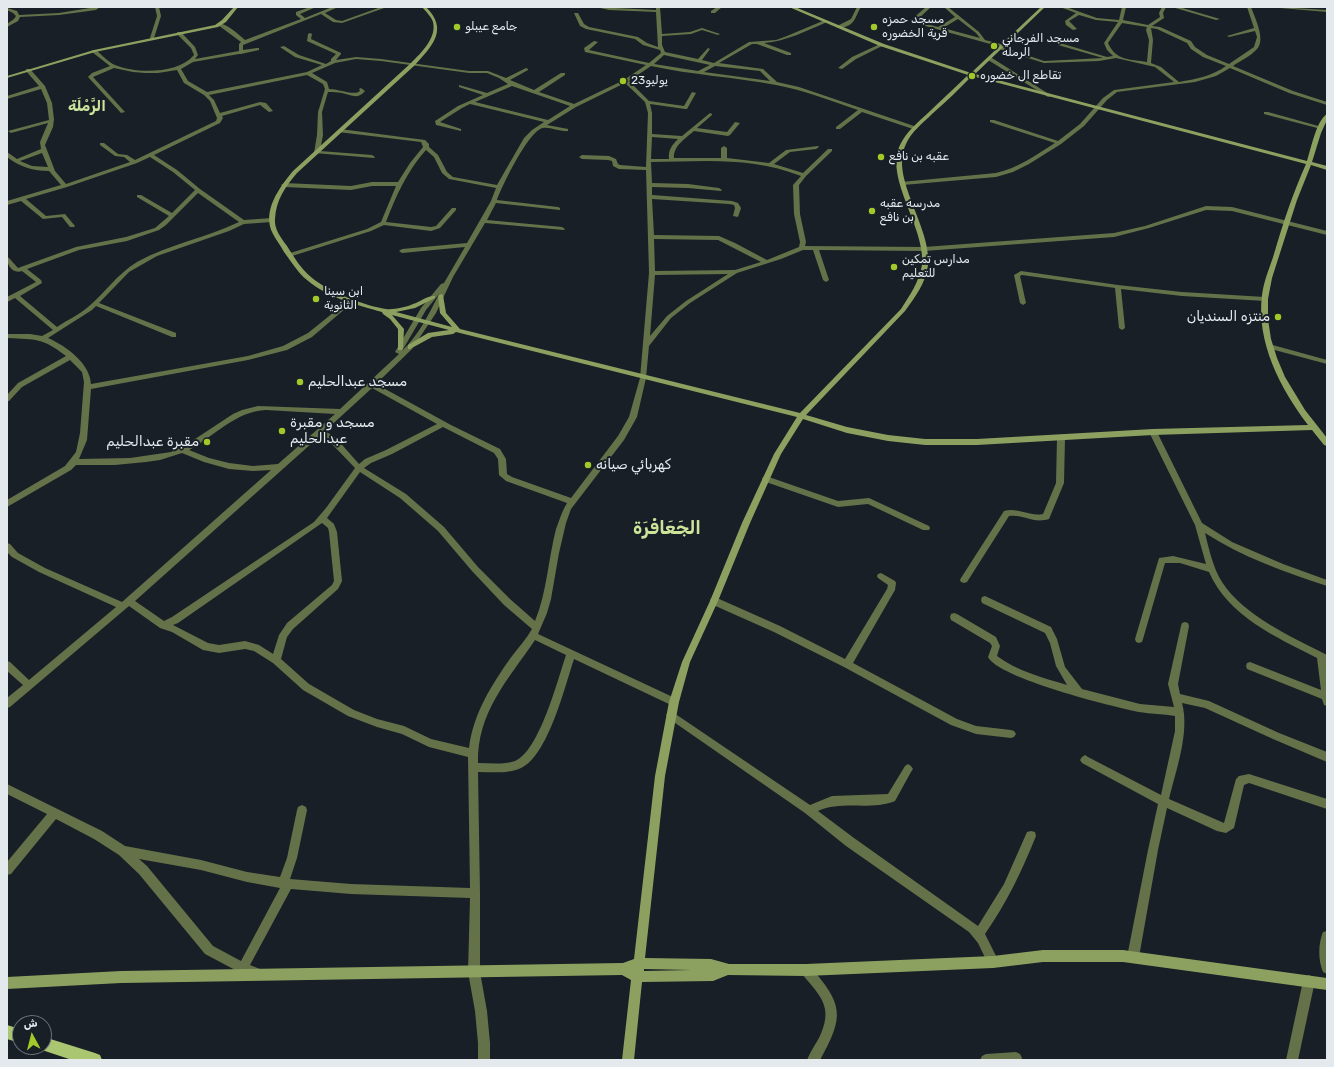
<!DOCTYPE html>
<html>
<head>
<meta charset="utf-8">
<style>
  body { margin:0 }
  #map { position:relative; width:1334px; height:1067px; overflow:hidden; background:#181f26; font-family:Rubik,"Noto Sans Arabic",sans-serif }
  canvas { display:block }
  .frame { position:absolute; inset:0; border:8px solid #e4e9ee; pointer-events:none }
  .north { position:absolute; left:12px; top:1015px; width:40px; height:40px; box-sizing:border-box; background:#181f26; border:1px solid #6a7076; border-radius:50%; rotate:353deg; font-size:11px; font-weight:700; line-height:16px; text-align:center; color:#e4e9ee }
  .north::after { content:''; display:block; margin:auto; width:14px; height:18px; background:#a1c92a; clip-path:polygon(50% 0,100% 100%,50% 72%,0 100%) }
</style>
</head>
<body>
<div id="map">
<canvas width="1334" height="1067"></canvas>
<div class="frame"></div>
<div class="north">ش</div>
</div>
<script>
const ctx = document.querySelector('canvas').getContext('2d');
ctx.lineJoin = 'round';
function paint(path, color) { ctx.fillStyle = color; ctx.fill(path, 'evenodd'); }
function strokePath(path, color, width, dash) { ctx.strokeStyle = color; ctx.lineWidth = width; ctx.lineCap = dash ? 'butt' : 'round'; ctx.setLineDash(dash || []); ctx.stroke(path); }
function label(font, color, halo, rows, align = 'center') {
  ctx.font = font + ' Rubik,"Noto Sans Arabic",sans-serif'; ctx.lineWidth = 4; ctx.setLineDash([]); ctx.textBaseline = 'middle'; ctx.strokeStyle = halo; ctx.fillStyle = color; for (const [text, x, y, turn = 0] of rows) {
    ctx.save(); ctx.translate(x, y); ctx.rotate((+turn || 0) * Math.PI / 180); ctx.textAlign = isNaN(turn) ? turn : align; if (halo) ctx.strokeText(text, 0, 0); ctx.fillText(text, 0, 0); ctx.restore();
  }
}
paint(new Path2D(`
  M96 7H100L96 10 59 15 20 17 18 21 7 27V24L14 19 16 16 13 13 7 10V8L17 11 19 15 59 13Z
  M155 7H159L161 16 154 38 152 39 150 38 157 16Z
  M310 7H316L300 14 305 18 332 7H338L325 13 336 20 342 21 381 7H387L342 23 333 22 321 14 243 45V50L257 48H259V50L241 54H239L193 62 181 69 188 81 207 92 307 72 322 65 295 57 280 47 284 46 299 55 326 64 331 61V59L336 54 307 41 308 34 310 33 312 34 311 39 341 53V54L336 60 356 57 381 59 469 71H488L506 78 526 68 528 69V70L510 80 534 90 561 73H565V75L539 92 574 104 624 80 646 65 585 52 584 48 594 41 598 42 589 50 649 63 661 53 660 50 643 45 635 39 586 29 580 26 574 13H578L584 24 589 27 638 37 647 43 658 47 656 12 609 10 596 7 656 10V7H660L662 34 690 32 702 28 720 34 718 35 702 30 691 34 662 36V45L665 52 698 59 708 48 710 49 702 60 714 63 749 42 776 40 787 36 825 20 827 21V22C806 31 787 41 764 43L791 53V55H787L757 44H752L719 63 763 69 777 82 799 87 917 127V129H913L862 112 840 129H836V127L858 110C831 101 804 90 776 85 734 77 692 75 651 66L629 81 649 101 684 106 692 92 696 93 687 109H685L650 104 652 113V134L682 136 710 113 712 114V115L697 128 727 132 735 122 740 123 730 135 728 136 694 131C686 138 673 146 674 158H721V148L724 146 727 148V158L769 163 786 150 818 146 819 147 816 149 790 152 774 164 803 173 828 149H832V151L806 176 799 185 800 214 806 242 805 246 924 247 1114 233 1145 226 1206 206 1232 207 1327 231V235L1232 211 1206 210 1149 228 1114 237 924 251 819 250 829 280 826 282 823 280 813 250H803L781 259 737 273 690 303 671 318 649 346 646 378 637 417 624 440 571 509 566 523 559 553 551 599 547 613 538 634 677 699 679 702 677 705 674 706 671 705 574 659C565 686 548 756 521 768 508 774 492 772 478 772L480 893V972L487 1011 490 1043V1060H478V1043L475 1011 468 972 470 898 351 894 291 889 250 965 260 969 262 973 260 977 256 979 239 972 205 954 139 874 119 855 94 839 56 819 11 874 7 875V862L47 814 7 794V784L102 831 125 846 201 860 247 872 280 877 287 858 297 810 298 807 302 805 306 807 307 810 297 858 290 879 351 884 470 888 468 757 429 747 402 734 377 727 348 716 303 690 273 663 254 651 245 649 219 653 203 650 172 632 160 628 129 606 10 707 7 708V698L23 685 7 671V661L10 662 29 680 116 607 39 572 12 557 7 552V543L10 544 18 553 45 568 122 602 271 470 253 471 229 469 204 462 182 453 160 460 146 462 115 465H76L71 470 7 507V500L65 466 76 452 80 433 84 382 82 372 70 360 22 387 9 401H7V395L18 383 66 356C41 337 37 340 7 338V334H30L42 336 53 330 15 298 7 302V297L36 282 22 271C13 274 7 266 7 257L9 258 18 268 76 247 126 237 155 228 169 216 137 197V195H141L172 213 195 190 173 172 150 157 137 163 67 187 26 199 46 216 65 214 75 226 74 227H70L62 217 43 219 21 201 7 205V201L61 185 49 171C33 171 20 167 7 157V152L17 159 41 149 40 142 48 123 11 133 8 131 49 120 47 103 41 89 7 99V96L39 86 26 71V69H30L45 86 52 103 54 119 53 127 45 145 55 171 66 184 130 162 124 157 115 156 100 145V143H104L118 154 127 155 135 160 216 121 217 118 210 101 204 95 184 83 177 70 158 73H145L133 72 114 68 93 77 125 112 121 113 88 77 92 73 110 66 92 52V50H96C102 55 108 62 115 65 137 74 178 74 194 55L191 48 177 34V32H181L195 47 198 55 195 59 239 51V44L241 42 218 25V23C228 24 238 34 245 40L301 19 296 15V12ZM664 55 710 65 698 71 654 64ZM356 59 381 61 469 73H487L499 78 508 84 487 93 459 85V87L483 95 458 106 435 121 436 125 461 131V129L440 122 462 108 470 104 544 122 532 130 524 138 497 185 453 177 447 172 438 155 429 147V144L425 140 340 129 337 131 338 132 421 142 423 147 410 163 398 182H372L351 186 284 183 281 185 284 187 351 190 372 186H396L381 222 367 229 287 254 286 255 289 257 371 231 384 225 431 231 440 228 456 210V208H452L436 226 431 227 386 222C396 196 407 171 426 150L434 157 442 173 449 179 496 188 491 201 467 243 402 249 399 251 402 253 465 247 444 283 441 284 421 308 395 352 399 354 340 409 258 406 242 410 233 414 189 443 171 452 130 458 79 459 87 440 91 389 248 360 287 350 312 337 353 302V300H349L308 333 283 346 248 356 91 384C90 363 66 346 48 338L92 310 96 306 172 337H176V333L99 303 129 272 157 256 229 231 244 224 272 222 275 220 272 218 244 220 200 189 177 170 154 155 220 123 223 118 222 116 260 105 269 112 273 111 266 103 260 102 220 113 214 100 209 95 307 75 323 84 325 89 318 112 317 135 314 153 374 158 375 157 372 155 320 151 323 135 322 112 328 92C333 92 337 92 342 93 351 95 358 100 365 91L361 88 359 89 360 91C354 96 339 89 329 89L327 82 312 73 335 63ZM715 66 760 71 770 81 704 72ZM625 83 645 102 648 113 646 167 620 165 618 164 616 159 609 156 582 155 579 157 582 159 608 160 612 161 613 166 619 169 646 170 649 273 640 378 629 417 618 436 571 498 512 477 507 474 506 459 500 449 451 425 376 384 412 349 436 313 453 277 485 223 564 230 565 229 562 227 487 220 496 203 560 210V208L558 207 497 200C502 186 529 130 543 128 551 127 560 132 568 131V129L547 125 576 107ZM512 86 570 106 548 120 475 102ZM652 137 678 139C672 145 668 150 669 159H651ZM42 153 48 167 32 166 20 161ZM707 161C740 161 770 164 801 176L793 185 794 214 800 242 799 247 767 260 735 243 719 236 654 235 652 199 729 204 734 205 735 208 733 216 738 217 741 208 738 203 732 201 652 195V187L688 188 721 191 722 190 719 188 688 184 652 183 651 162ZM198 193 239 222C206 238 169 244 137 262 117 274 105 293 88 307 79 315 67 320 57 327L20 296 42 283 41 280 27 269 79 250 127 241 159 230 166 225ZM654 239 718 240 761 262 735 270 655 271ZM728 274 686 301 667 316 650 336 655 275ZM439 294C429 314 418 336 402 351L426 310ZM372 388 437 424 386 450 365 459 359 464 336 438 325 431ZM266 410 335 414 278 464 253 466 229 463 209 458 189 450C213 437 236 411 266 410ZM443 427 494 453 498 459 499 475 506 481 567 503C562 511 559 521 556 529 548 560 547 592 535 621L510 599 478 567 444 527 406 494 364 468 371 463 392 454ZM321 435 330 442 355 468 326 508 314 522 172 617 164 621 135 601ZM360 472 400 498 438 531 472 571 504 605 532 629C527 638 519 647 512 656 492 684 473 714 469 748L431 739 404 726 377 719 354 710 309 684 281 659 287 637 293 629 338 589 342 581 337 532 334 524 327 518ZM322 523 328 528 329 532 334 581 332 585 287 623 279 635 273 654 259 645 245 641 219 645 208 643 173 625 178 623ZM535 640 566 655C558 679 539 752 515 761 503 765 490 763 478 763 477 712 508 680 535 640ZM139 859 201 870 247 882 280 888 241 961 213 946 147 866Z
  M717 7H722L715 13H711V11Z
  M857 7H861C854 18 856 27 837 28V26L851 19Z
  M926 7H931L916 21 938 27 955 17 944 7H948L979 32 985 40 1005 45V46L1003 47 1044 61 1103 58 1058 45V43H1060L1107 57 1113 56 1107 50 1104 43 1118 22 1096 20 1079 15 1069 21 1077 29 1073 30 1066 25 1065 21 1076 13 1060 7H1066L1097 18 1119 20 1122 7H1126L1123 20 1148 25 1160 17 1159 13 1162 7H1166L1163 13 1164 18 1152 26 1160 27 1191 41 1195 47 1207 55 1229 64 1254 47 1257 37 1255 31 1229 37 1227 36 1254 28 1247 7H1251C1255 18 1266 40 1257 49 1251 56 1240 61 1233 66L1293 91 1327 102V105L1289 93 1230 68 1216 76 1195 82 1117 92 1107 100 1084 126 1061 144 1029 164 1013 172 996 177 903 185 900 183 901 182 996 173C1018 168 1036 155 1055 143L990 122V120H994L1058 141 1080 124 1103 98 1114 90 1174 82 1155 67 1116 58 1099 61 1044 63 999 49V48L1001 47 911 22V20ZM958 19 976 33 980 38 943 28ZM1122 23 1147 27 1146 30 1149 40 1147 62C1130 59 1116 61 1108 43ZM1151 28 1157 29 1187 43 1191 49 1203 57 1226 66C1212 76 1196 79 1179 82L1161 67 1151 63 1153 40Z
  M1172 7H1179L1220 19 1216 20Z
  M1278 7 1327 10V12L1280 8Z
  M880 44 884 45 856 59 842 69 838 68 852 57Z
  M990 58H992L1052 96 1048 97 988 60V58Z
  M1264 112H1268L1322 127 1317 128 1264 114Z
  M1021 271 1118 285 1182 292 1265 297 1268 299 1265 301 1182 296 1121 289 1125 328 1122 330 1119 328 1115 288 1022 275 1020 276 1026 303 1023 305 1020 303 1014 275Z
  M1267 344H1269L1327 360V364L1267 348Z
  M1153 429 1157 432 1202 523 1232 542 1283 564 1327 580V586C1285 572 1242 557 1205 533 1209 549 1213 568 1222 582 1244 616 1292 637 1327 655V706L1324 705 1322 699 1247 669 1246 666 1247 663 1250 662 1321 690 1317 658C1276 637 1228 616 1209 572L1180 563H1165L1143 639 1142 642 1139 643 1136 642 1135 639 1159 558 1173 556 1206 564 1195 525 1149 432Z
  M1061 435 1065 438 1064 483 1049 519C1033 524 1024 514 1009 516L967 582 964 583 961 582 960 580 961 578 1004 511C1018 507 1030 517 1043 514L1056 483 1057 438Z
  M766 476 838 501 869 498 929 526 930 528 929 530H923L868 504 838 507 763 481 762 479 763 477Z
  M881 573 895 581 896 583 895 590 853 663 957 719 976 726 1011 730 1014 731 1016 734 1014 737 1011 738 976 734 951 725 844 667 774 632 711 604 710 601 711 598 714 597 717 598 780 626 845 659 887 589 888 585 878 578 877 576 878 574Z
  M985 596 1051 627 1057 639 1065 667 1082 689 1140 704 1174 707 1168 684 1181 626 1182 623 1185 622 1188 623 1189 626 1178 684 1180 694 1209 701 1279 733 1327 752V762L1273 739 1205 708 1182 703C1190 732 1176 770 1169 799L1224 823 1236 779 1239 776 1249 774 1327 799V809L1249 783 1244 785 1234 828 1226 833 1217 831 1167 808 1158 850 1139 957 1137 961 1133 963 1129 961 1127 957 1148 850 1158 804 1082 763 1080 760 1082 757 1085 755 1088 757 1161 795 1175 731V716C1163 714 1151 714 1139 712 1113 707 998 678 988 657L992 646 990 643 951 620 950 617 951 614 954 613 957 614 996 637 1000 646 997 656C1017 671 1044 678 1067 685L1056 666 1050 643 1045 633 982 603 981 600 982 597Z
  M671 711 810 805 832 796 888 794 905 766 908 764 911 766 913 769 911 772 895 801C870 811 843 800 818 811L854 838 978 926 1004 884 1027 832 1031 831 1035 832 1036 836C1022 871 1006 904 985 934L999 962 997 966 993 968 989 966 978 943 969 932 846 846 805 813 668 718 666 715 668 712Z
  M1327 931V974L1323 972C1318 960 1318 944 1323 932Z
  M806 964 810 966C843 1005 845 1015 820 1060H807C810 1052 815 1045 819 1038 834 1007 821 997 802 974L800 970 802 966Z
  M1309 975 1313 977 1315 981 1298 1060H1286L1303 981 1305 977Z
  M1016 1052 1020 1054 1022 1058 1021 1060H980L982 1056 986 1054Z`), '#647149');
paint(new Path2D(`
  M234 7H238L226 22 218 27 95 52 7 78V76L94 50 215 25 222 20Z
  M422 7H426C449 30 432 46 415 65L297 173C285 187 276 200 275 219 274 229 281 238 287 246 294 257 301 269 311 277 327 291 365 306 386 309 393 310 407 307 413 304 420 302 428 295 435 296V298L415 308 396 312 452 327 440 313 438 296 441 294 443 295 446 313 460 329 800 413 901 309C910 295 919 282 922 265 926 227 884 179 900 145 906 132 918 122 928 113 941 100 955 88 968 75L880 46 789 7H795L884 44 971 73 1041 7H1045L975 74 1307 161C1311 149 1316 121 1327 114V120L1321 133 1312 162 1327 166V170L1311 165 1297 200 1272 278 1268 299V319L1271 339 1277 358 1285 377 1305 410 1327 438V446L1324 445 1312 430 1153 435 977 445H925L888 441 847 433 803 419 781 454 750 523 718 601 690 662 679 702 665 776 645 958 711 959 729 964H806L993 956 1043 950H1123L1327 978V990L1123 962H1043L993 968 806 976 728 975 713 981 642 982 634 1060H622L631 980 622 975 121 983 7 989V977L121 971 623 963 634 959 655 776 669 702 682 662 710 601 742 523 774 454 797 417 456 332 453 334 432 337 410 349H408V345L428 333 449 330 392 315 404 329 403 348 402 350H398V329L390 319 383 314 382 312C357 305 328 298 307 280 298 273 291 261 284 252 281 246 276 240 273 234 261 211 280 187 293 171L411 63C421 53 437 38 433 22 431 16 426 12 422 7ZM972 76 1306 164C1293 193 1283 223 1274 254 1270 267 1264 280 1262 295 1256 342 1280 388 1308 425L1153 429 977 439H925L888 435 847 427 806 415 905 311C915 297 926 283 928 265 932 227 889 178 906 144 911 132 923 123 932 114 946 102 959 89 972 76ZM644 969 691 970 644 971Z`), '#8ca160');
paint(new Path2D(`
  M7 1025 20 1029V1043L7 1039Z
  M44 1037 95 1053 100 1055 102 1060H72L39 1049 38 1047H44Z`), '#abc671');
for (const [x, y, r, color] of [
  [457,27,4,"#a1c92a"],
  [874,27,4,"#a1c92a"],
  [994,46,4,"#a1c92a"],
  [972,76,4,"#a1c92a"],
  [623,81,4,"#a1c92a"],
  [881,157,4,"#a1c92a"],
  [872,211,4,"#a1c92a"],
  [894,267,4,"#a1c92a"],
  [316,299,4,"#a1c92a"],
  [1278,317,4,"#a1c92a"],
  [300,382,4,"#a1c92a"],
  [282,431,4,"#a1c92a"],
  [207,442,4,"#a1c92a"],
  [588,465,4,"#a1c92a"]
]) { const dot = new Path2D(); dot.arc(x, y, r, 0, 2 * Math.PI); ctx.fillStyle = color; ctx.fill(dot); strokePath(dot, '#181f26', 1.5); }
label('12px', '#e4e9ee', '#181f26', [
  ["مسجد حمزه",882,20],
  ["قرية الخضوره",882,34],
  ["جامع عيبلو",465,27],
  ["مسجد الفرجاني",1002,39],
  ["الرمله",1002,53],
  ["تقاطع ال خضوره",980,76],
  ["23يوليو",631,81],
  ["عقبه بن نافع",889,157],
  ["مدرسه عقبه",880,204],
  ["بن نافع",880,218],
  ["مدارس تمكين",902,260],
  ["للتعليم",902,274],
  ["ابن سينا",324,292],
  ["الثانوية",324,306]
], 'left');
label('14px', '#e4e9ee', '#181f26', [
  ["منتزه السنديان",1270,317,"right"],
  ["مسجد عبدالحليم",308,382],
  ["مسجد و مقبرة",290,423],
  ["عبدالحليم",290,439],
  ["مقبرة عبدالحليم",199,442,"right"],
  ["كهربائي صيانه",596,465]
], 'left');
label('bold 15px', '#cbe49a', '#181f26', [
  ["الرَّمْلَة",87,107]
]);
label('bold 18px', '#cbe49a', '#181f26', [
  ["الجَعَافْرَة",667,529]
]);
</script>
</body>
</html>
